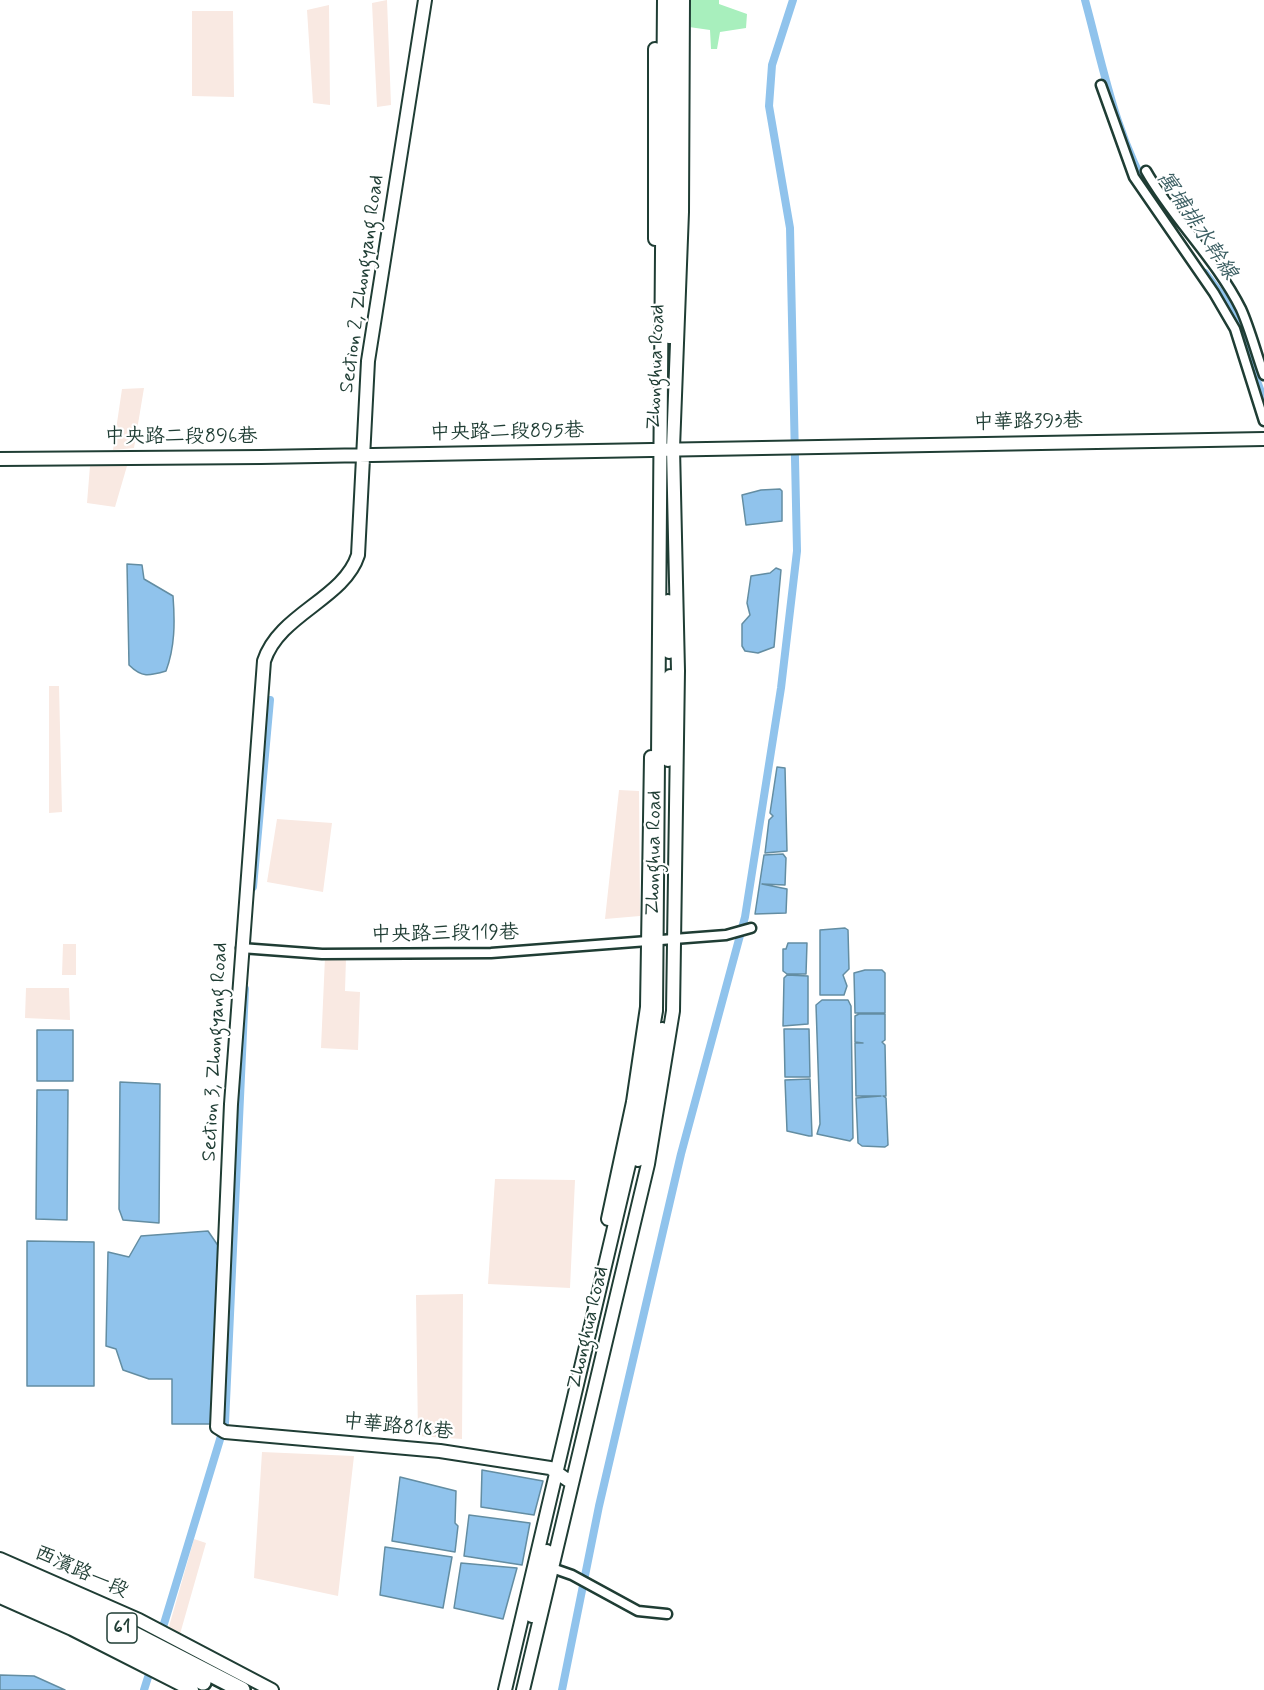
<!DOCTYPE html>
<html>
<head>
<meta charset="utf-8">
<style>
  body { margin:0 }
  canvas { display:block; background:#fff }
</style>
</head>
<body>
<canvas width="1264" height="1690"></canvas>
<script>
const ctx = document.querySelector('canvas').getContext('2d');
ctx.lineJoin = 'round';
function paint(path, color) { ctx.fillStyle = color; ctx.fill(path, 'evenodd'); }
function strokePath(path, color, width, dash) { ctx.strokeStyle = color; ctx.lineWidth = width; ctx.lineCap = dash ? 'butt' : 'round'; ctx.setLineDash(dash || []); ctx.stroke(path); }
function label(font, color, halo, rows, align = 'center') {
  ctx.font = font + ' Mynerve,"LXGW WenKai TC",sans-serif'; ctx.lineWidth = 4.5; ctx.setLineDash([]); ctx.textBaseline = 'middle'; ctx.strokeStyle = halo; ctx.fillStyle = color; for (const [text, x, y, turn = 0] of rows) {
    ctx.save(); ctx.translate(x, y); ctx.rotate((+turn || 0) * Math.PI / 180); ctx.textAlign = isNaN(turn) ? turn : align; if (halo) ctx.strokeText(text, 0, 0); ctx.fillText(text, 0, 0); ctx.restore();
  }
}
paint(new Path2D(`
  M387 0 391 105 377 107 372 3Z
  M329 5 330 105 313 103 307 10Z
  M192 11H233L234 97 192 96Z
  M144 388 134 448 113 450 122 389Z
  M90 466H127L115 507 87 503Z
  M49 686H59L62 812 49 813Z
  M619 790 639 791 640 916 605 919Z
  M277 819 332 823 323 892 267 882Z
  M63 944H76V975H62Z
  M325 957 346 958 345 991 360 992 358 1050 321 1048Z
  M26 988H69L70 1020 25 1018Z
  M495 1179 575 1180 570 1288 488 1284Z
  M463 1294 462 1439 418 1436 416 1295Z
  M262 1452 354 1456 338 1596 254 1578Z
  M194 1539 206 1543 180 1634 168 1630Z`), '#f9e9e2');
paint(new Path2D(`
  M689 0H719V4L747 14 746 28 720 32 717 49H711L710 30 689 27Z`), '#a8efbd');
const water = new Path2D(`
  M780 489 782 491V521L746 525 742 495 761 490Z
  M127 564 142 565 144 579 173 596C175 622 175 647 166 671 149 676 142 678 129 665Z
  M776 568 781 570 774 647 758 653 745 651 742 646V624L750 615 747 603 751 576 770 573Z
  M777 767 785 768 787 851 765 853 769 820 773 816 770 813Z
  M764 855 783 854 786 858 785 885 762 884 787 889 786 913 755 914Z
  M845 928 848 930 849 969 843 975 847 986 844 995H820V930Z
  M788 943H807L806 974H787L783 971V949H786Z
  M865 970H882L885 973V1013H855L854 973Z
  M787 975 808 976V1024L783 1026 784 978Z
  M822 1000H848L851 1006 853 1138 850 1141 817 1134 820 1124 816 1005Z
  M859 1014H885V1040L882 1042 885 1045 886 1096H883L886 1098 888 1145 885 1147 862 1146 858 1143 856 1098 881 1096H856L855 1043H863L855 1042V1016Z
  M784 1029H809L810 1077H785Z
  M37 1030H73V1081H37Z
  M810 1079 812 1136H809L787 1131 785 1080Z
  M120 1082 160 1084 159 1223 123 1220 119 1209Z
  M37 1090H68L67 1220 36 1219Z
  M208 1231 219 1247 215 1424H172V1379H149L123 1370 116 1349 106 1346 108 1252 129 1257 141 1236Z
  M27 1241 94 1242V1386H27Z
  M482 1470 543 1481 534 1515 481 1507Z
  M400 1477 456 1491 455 1523 458 1526 455 1552 392 1541Z
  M469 1515 530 1523 522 1565 464 1556Z
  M385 1547 452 1557 443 1608 380 1595Z
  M461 1563 517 1568 503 1619 454 1608Z
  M0 1675 34 1676 65 1690H0Z`);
paint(water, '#90c3ec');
strokePath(water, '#638da2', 1.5);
strokePath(new Path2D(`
  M1085 0C1103 66 1116 138 1152 197
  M1205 273 1229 305 1264 400
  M253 887 270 700
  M163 1627 225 1423 245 989
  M144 1690 149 1674
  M562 1690 599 1506 681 1154 745 917 781 688 797 551 790 228 769 106 772 65 793 0`), '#90c3ec', 8);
const street = new Path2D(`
  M1101 85 1134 177 1214 293 1235 329 1264 421
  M1146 171C1173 219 1216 259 1241 309 1250 329 1256 353 1264 375
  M241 948 322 954 491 953 726 935 751 928
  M552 1568 572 1575 638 1611 667 1614`);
const secondary = new Path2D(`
  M425 0 368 361 358 555C344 599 279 614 264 661L231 1104 217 1427 225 1432 440 1451 550 1468 572 1483
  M655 239V49
  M669 337 673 213 674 0
  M0 459 261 457 1264 439
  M668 601 669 652
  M668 760 670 676
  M638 1160 651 1105 662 1029
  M608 1219 633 1102 647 1007 651 757
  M0 1559 139 1620 272 1690
  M0 1597 72 1629 192 1690
  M532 1616 547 1551
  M505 1690 629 1164 656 1011 664 0
  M523 1690 648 1164 673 1011 678 671 673 448 682 212 683 0`);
const highway = new Path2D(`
  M0 1572 81 1607 242 1690
  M0 1586 77 1618 203 1682`);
strokePath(street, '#1f3d34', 13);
strokePath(secondary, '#1f3d34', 16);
strokePath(highway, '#1f3d34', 20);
strokePath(street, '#fff', 8);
strokePath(secondary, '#fff', 12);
strokePath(highway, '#fff', 15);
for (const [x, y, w] of [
  [122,1628,30]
]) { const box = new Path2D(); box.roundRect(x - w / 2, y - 15, w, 30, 4.5); ctx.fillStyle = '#fff'; ctx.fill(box); strokePath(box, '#1f3d34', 1.5); }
label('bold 18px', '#1f3d34', null, [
  ["61",122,1628]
]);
label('20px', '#1f3d34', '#fff', [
  ["Section 2, Zhongyang Road",363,284,-82],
  ["Zhonghua Road",657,367,-88],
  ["中華路393巷",1028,423,-1],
  ["中央路二段895巷",507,433,-1],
  ["中央路二段896巷",181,438],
  ["Zhonghua Road",655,853,-89],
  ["中央路三段119巷",445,935,-1],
  ["Section 3, Zhongyang Road",216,1052,-87],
  ["Zhonghua Road",589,1328,-77],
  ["中華路818巷",398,1428,6],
  ["西濱路一段",81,1573,24]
]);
label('italic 21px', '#3b5e62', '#fff', [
  ["寓埔排水幹線",1196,226,56]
]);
</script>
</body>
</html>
